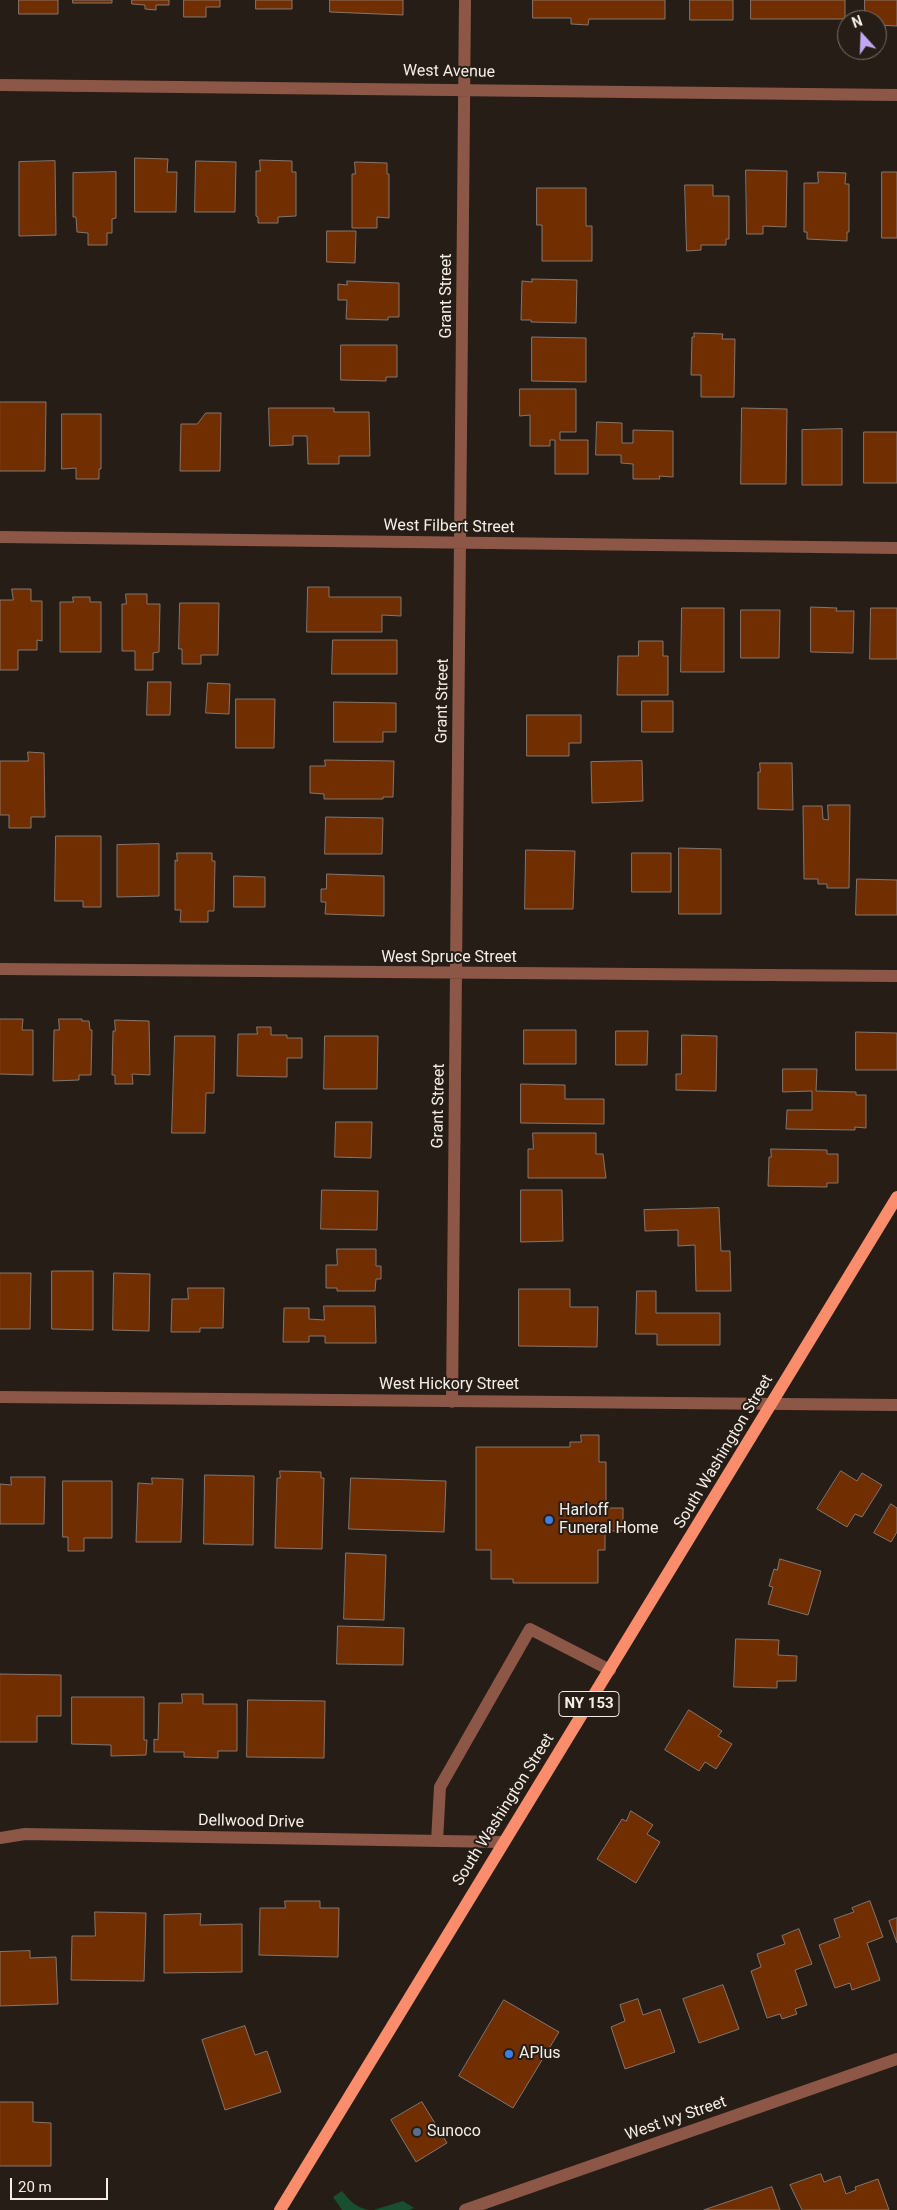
<!DOCTYPE html>
<html>
<head>
<meta charset="utf-8">
<style>
  body { margin:0 }
  #map { position:relative; width:897px; height:2210px; overflow:hidden; background:#261d16; font-family:Roboto,sans-serif }
  canvas { display:block }
  .north { position:absolute; left:837px; top:10px; width:50px; height:50px; box-sizing:border-box; background:#261d16; border:1px solid #78716a; border-radius:50%; rotate:340deg; font-size:14px; font-weight:700; line-height:20px; text-align:center; color:#f4eee9 }
  .north::after { content:''; display:block; margin:auto; width:18px; height:22px; background:#c2a7f2; clip-path:polygon(50% 0,100% 100%,50% 72%,0 100%) }
  .scale { position:absolute; left:10px; top:2178px; width:98px; height:22px; box-sizing:border-box; border:2px solid #f4eee9; border-top:0; padding-left:6px; font-size:15px; line-height:18px; white-space:nowrap; color:#f4eee9; -webkit-text-stroke:4px #261d16; paint-order:stroke }
</style>
</head>
<body>
<div id="map">
<canvas width="897" height="2210"></canvas>
<div class="north">N</div>
<div class="scale">20 m</div>
</div>
<script>
const ctx = document.querySelector('canvas').getContext('2d');
ctx.lineJoin = 'round';
function paint(path, color) { ctx.fillStyle = color; ctx.fill(path, 'evenodd'); }
function strokePath(path, color, width, dash) { ctx.strokeStyle = color; ctx.lineWidth = width; ctx.lineCap = dash ? 'butt' : 'round'; ctx.setLineDash(dash || []); ctx.stroke(path); }
function label(font, color, halo, rows, align = 'center') {
  ctx.font = font + ' Roboto,sans-serif'; ctx.lineWidth = 4; ctx.setLineDash([]); ctx.textBaseline = 'middle'; ctx.strokeStyle = halo; ctx.fillStyle = color; for (const [text, x, y, turn = 0] of rows) {
    ctx.save(); ctx.translate(x, y); ctx.rotate((+turn || 0) * Math.PI / 180); ctx.textAlign = isNaN(turn) ? turn : align; if (halo) ctx.strokeText(text, 0, 0); ctx.fillText(text, 0, 0); ctx.restore();
  }
}
paint(new Path2D(`
  M342 2191C350 2201 355 2207 369 2210H342L333 2197Z
  M403 2201 414 2208 409 2210H373Z`), '#184f31');
const building = new Path2D(`
  M19 0H58V14H19Z
  M73 0H112V3H73Z
  M132 0H169V5H156V10L145 9V5L132 4Z
  M184 0H220V7H206V17H184Z
  M256 0H292V9H256Z
  M330 0H403V15L330 12Z
  M533 0H665V19H589L588 25 571 24V18H533Z
  M690 0H733V20H690Z
  M751 0H845V19H751Z
  M865 0H897V26L877 25V20H865Z
  M135 158 168 159 167 172H177L176 212H135Z
  M260 160 292 161V172H296V216L278 217V223H258V217L256 216V171H260Z
  M55 161 56 235 19 236V162Z
  M196 161 236 162 235 212H195Z
  M355 162 387 163V174H389V218L377 217V228H352V174H355Z
  M746 170 787 171 786 227 763 226V234H747Z
  M116 172V218L112 219V233H107V245H88V233L77 232 76 217H73V173Z
  M818 172 846 173 845 184H849V232H847V241L807 239V232H804V183H818Z
  M882 172H897V238H882Z
  M685 185H713V196H729V239H726V245H701V250L687 251Z
  M537 188H586V226H592V261H542V225H537Z
  M327 231H356L355 263 327 262Z
  M532 279 577 280 576 323 531 322V320H521L522 281 532 282Z
  M347 281 399 283V317H388V320L346 319 347 300H338V284L347 285Z
  M694 333 723 334 722 339H735L734 397H701V375H691L692 337H694Z
  M532 337 586 338V382L532 381Z
  M341 345H397V377H386V381L341 380Z
  M520 389H576V432H560V440H588V474H555V440H550V446H530V415L520 416Z
  M0 402H46L45 471H0Z
  M269 408H334V412H369L370 456H339V464H308L307 436H293V445L270 446Z
  M742 408 787 409 786 484H741Z
  M206 413H221L220 471H180L181 424H197Z
  M62 414H101V469H99V479H76V468L62 469Z
  M597 422 622 423V443H633V430L673 431V477L659 476 660 479H633V464L621 463V455H596Z
  M842 429V485H802V430Z
  M864 432H897V483H864Z
  M308 587H329V597H401V616L382 615V632H307Z
  M12 589H31V601H42V641L37 640V650H18V670H0V600H13Z
  M126 594H147V604H160L159 652 153 653V670H135V651H122V604H126Z
  M73 597H90V602H101V652H60V602H73Z
  M180 603H219L218 655H201V664H182V649H179Z
  M811 607 837 608 836 611H854L853 653 811 652Z
  M682 608H724V672H681Z
  M871 608H897V659H870Z
  M741 610H780L779 658H741Z
  M333 640H397V674H332Z
  M639 641H663V656H668V695H617L618 656H638Z
  M148 682H171L170 715H147Z
  M208 683 230 684 229 714 206 713Z
  M236 699H275L274 748H236Z
  M642 701H673V732H642Z
  M334 702 396 703V732H383V742H334Z
  M527 715H581V743H569V756H527Z
  M28 752 44 753 45 817H31V828H9V815H0V761H28Z
  M325 760 394 761 393 797H383V799H324V794L310 793V766H325Z
  M642 761 643 801 592 803 591 762Z
  M760 763H792L793 810 758 809V772H760Z
  M828 805H850L849 888H827V884H818V879H804L803 806H822L823 819 828 820Z
  M326 817 383 818 382 854H325Z
  M56 836H101V907H83V901H55Z
  M159 844V896L117 897V845Z
  M679 848 721 849V914H679Z
  M526 850 575 851 573 909H525Z
  M177 853H212V861H215L214 911H208V922H180L181 910H175V860L177 861Z
  M632 853H671V892H632Z
  M327 874 384 876V916L325 914 326 902H321V889H326Z
  M234 876 265 877V907H234Z
  M857 879 897 880V915H856Z
  M0 1019H23L22 1030H33V1075L0 1074Z
  M59 1019H82V1021H89L90 1030H92L91 1075H79V1080L53 1081 54 1030H59Z
  M115 1020 149 1021 150 1075 132 1074 133 1084H115V1075H112L113 1031H115Z
  M257 1027H271V1035H287V1038H302V1058H287V1077L237 1076 238 1034H257Z
  M524 1030H576V1064H524Z
  M616 1031H648L647 1065H616Z
  M856 1032 897 1033V1070H856Z
  M682 1035 717 1036 716 1091 676 1090V1074H681Z
  M175 1036H215L214 1093H206L205 1133H172Z
  M325 1036H378L377 1089H324Z
  M783 1069H817L816 1091 856 1092V1095H866V1128L855 1127V1130L786 1129 787 1110H812V1091L783 1092Z
  M521 1084 565 1085V1099H604V1124L521 1123Z
  M336 1122H372L371 1158 335 1157Z
  M533 1133H596V1154H603L606 1178H528V1149H533Z
  M771 1149 827 1150V1154H838V1183H827V1187L768 1186 769 1157H771Z
  M322 1190 378 1191 377 1230 321 1229Z
  M521 1190H562L563 1241 521 1242Z
  M719 1208 721 1251H730L731 1291H696L695 1245 678 1246V1230L645 1231 644 1210Z
  M337 1249H376V1266H381V1279H376L375 1291H337V1288H326V1265H337Z
  M52 1271H93V1330L52 1329Z
  M0 1273H31L30 1329H0Z
  M114 1273 150 1274 149 1331 113 1330Z
  M188 1288H224L223 1328H200V1332H171L172 1299H188Z
  M519 1289H570V1307H598L597 1347 519 1346Z
  M637 1291H656V1313H720V1345H657V1334H636Z
  M324 1306H375L376 1343H325V1336H309V1342H283L284 1308H309V1319L324 1320Z
  M581 1435H599V1462H606V1508H623V1531H605V1550H598V1583H513V1579H491V1550H476V1447H570V1442H581Z
  M280 1471 321 1472V1478H324L322 1549 275 1548 277 1478H280Z
  M841 1471 857 1481 862 1473 882 1485 862 1517 855 1514 847 1527 817 1509Z
  M205 1475 254 1476 253 1545 204 1544Z
  M11 1477H45L44 1524H0V1484L11 1485Z
  M152 1478 183 1479 181 1542H136L138 1483 152 1484Z
  M351 1478 446 1481 444 1532 349 1529Z
  M63 1481H112V1538H84V1551H68V1537H63Z
  M891 1504 897 1508V1532L891 1542 874 1533Z
  M346 1553 386 1555 384 1620 344 1619Z
  M780 1559 821 1571 808 1615 768 1604 773 1587 769 1586 774 1569 777 1570Z
  M338 1626 404 1628 403 1665 337 1664Z
  M736 1639 779 1640 778 1655 797 1656 796 1681H777V1688L734 1687Z
  M0 1674 61 1675V1716H37V1742H0Z
  M182 1694H203V1704H237V1751H218V1758L184 1757V1752H154V1739L158 1740 159 1703H182Z
  M72 1697H144V1740H147L146 1755 111 1756V1745L72 1744Z
  M248 1700 325 1701 324 1758 247 1757Z
  M689 1710 722 1731 718 1736 732 1744 716 1769 705 1762 699 1771 665 1750Z
  M631 1811 653 1825 647 1834 660 1842 636 1883 597 1859 622 1819 626 1821Z
  M285 1901H320V1908H339L338 1957 259 1955 260 1908H285Z
  M870 1901 883 1937 867 1943 880 1980 852 1990 850 1983 835 1988 819 1945 840 1937 834 1919 854 1912 852 1908Z
  M95 1912 146 1913 144 1981 71 1980 72 1936H95Z
  M201 1914 200 1925 242 1924V1972L164 1973V1915Z
  M897 1918V1943L889 1921Z
  M799 1929 812 1964 795 1970 807 2005 795 2009 797 2014 782 2019 780 2014 767 2018 751 1971 761 1967 757 1954 785 1944 782 1936Z
  M30 1951V1958L56 1957 58 2004 0 2006V1952Z
  M723 1985 739 2029 699 2043 683 1999Z
  M638 1999 643 2015 660 2009 675 2052 625 2069 611 2027 625 2021 620 2005Z
  M504 2000 559 2032 513 2108 459 2076Z
  M245 2026 255 2055 267 2051 281 2092 225 2110 202 2040Z
  M0 2102H33V2122L51 2123V2166H0Z
  M422 2102 447 2143 416 2162 391 2120Z
  M821 2174 824 2182 840 2176 846 2194 856 2190 855 2187 878 2179 889 2210H802L790 2185Z
  M772 2187 780 2210H704Z`);
paint(building, '#712f01');
strokePath(building, '#83766f', 1);
strokePath(new Path2D(`
  M437 1841 440 1787 530 1629 610 1670`), '#8c5747', 12);
strokePath(new Path2D(`
  M0 85 897 95
  M0 537 897 548
  M0 969 897 976
  M0 1397 897 1405
  M452 1402 465 0
  M0 1838 25 1834 502 1842
  M465 2210 897 2059`), '#8c5747', 12);
strokePath(new Path2D(`
  M280 2210C484 1871 692 1535 897 1197`), '#fb8d6c', 12);
for (const [x, y, r, color] of [
  [549,1520,5,"#3f7fe0"],
  [509,2054,5,"#3f7fe0"],
  [417,2132,5,"#5c6f8a"]
]) { const dot = new Path2D(); dot.arc(x, y, r, 0, 2 * Math.PI); ctx.fillStyle = color; ctx.fill(dot); strokePath(dot, '#261d16', 2); }
for (const [x, y, w] of [
  [589,1704,60]
]) { const box = new Path2D(); box.roundRect(x - w / 2, y - 12.5, w, 25, 4); ctx.fillStyle = '#261d16'; ctx.fill(box); strokePath(box, '#f4eee9', 1); }
label('bold 15px', '#f4eee9', null, [
  ["NY 153",589,1704]
]);
label('16px', '#f4eee9', '#261d16', [
  ["West Avenue",449,72,1],
  ["Grant Street",447,296,-90],
  ["West Filbert Street",449,527,1],
  ["Grant Street",443,701,-89],
  ["West Spruce Street",449,958],
  ["Grant Street",439,1106,-89],
  ["West Hickory Street",449,1385],
  ["South Washington Street",724,1452,-59],
  ["South Washington Street",504,1810,-58],
  ["Dellwood Drive",251,1822,1],
  ["West Ivy Street",676,2119,-19]
]);
label('16px', '#f4eee9', '#261d16', [
  ["Harloff",559,1511],
  ["Funeral Home",559,1529],
  ["APlus",519,2054],
  ["Sunoco",427,2132]
], 'left');
</script>
</body>
</html>
